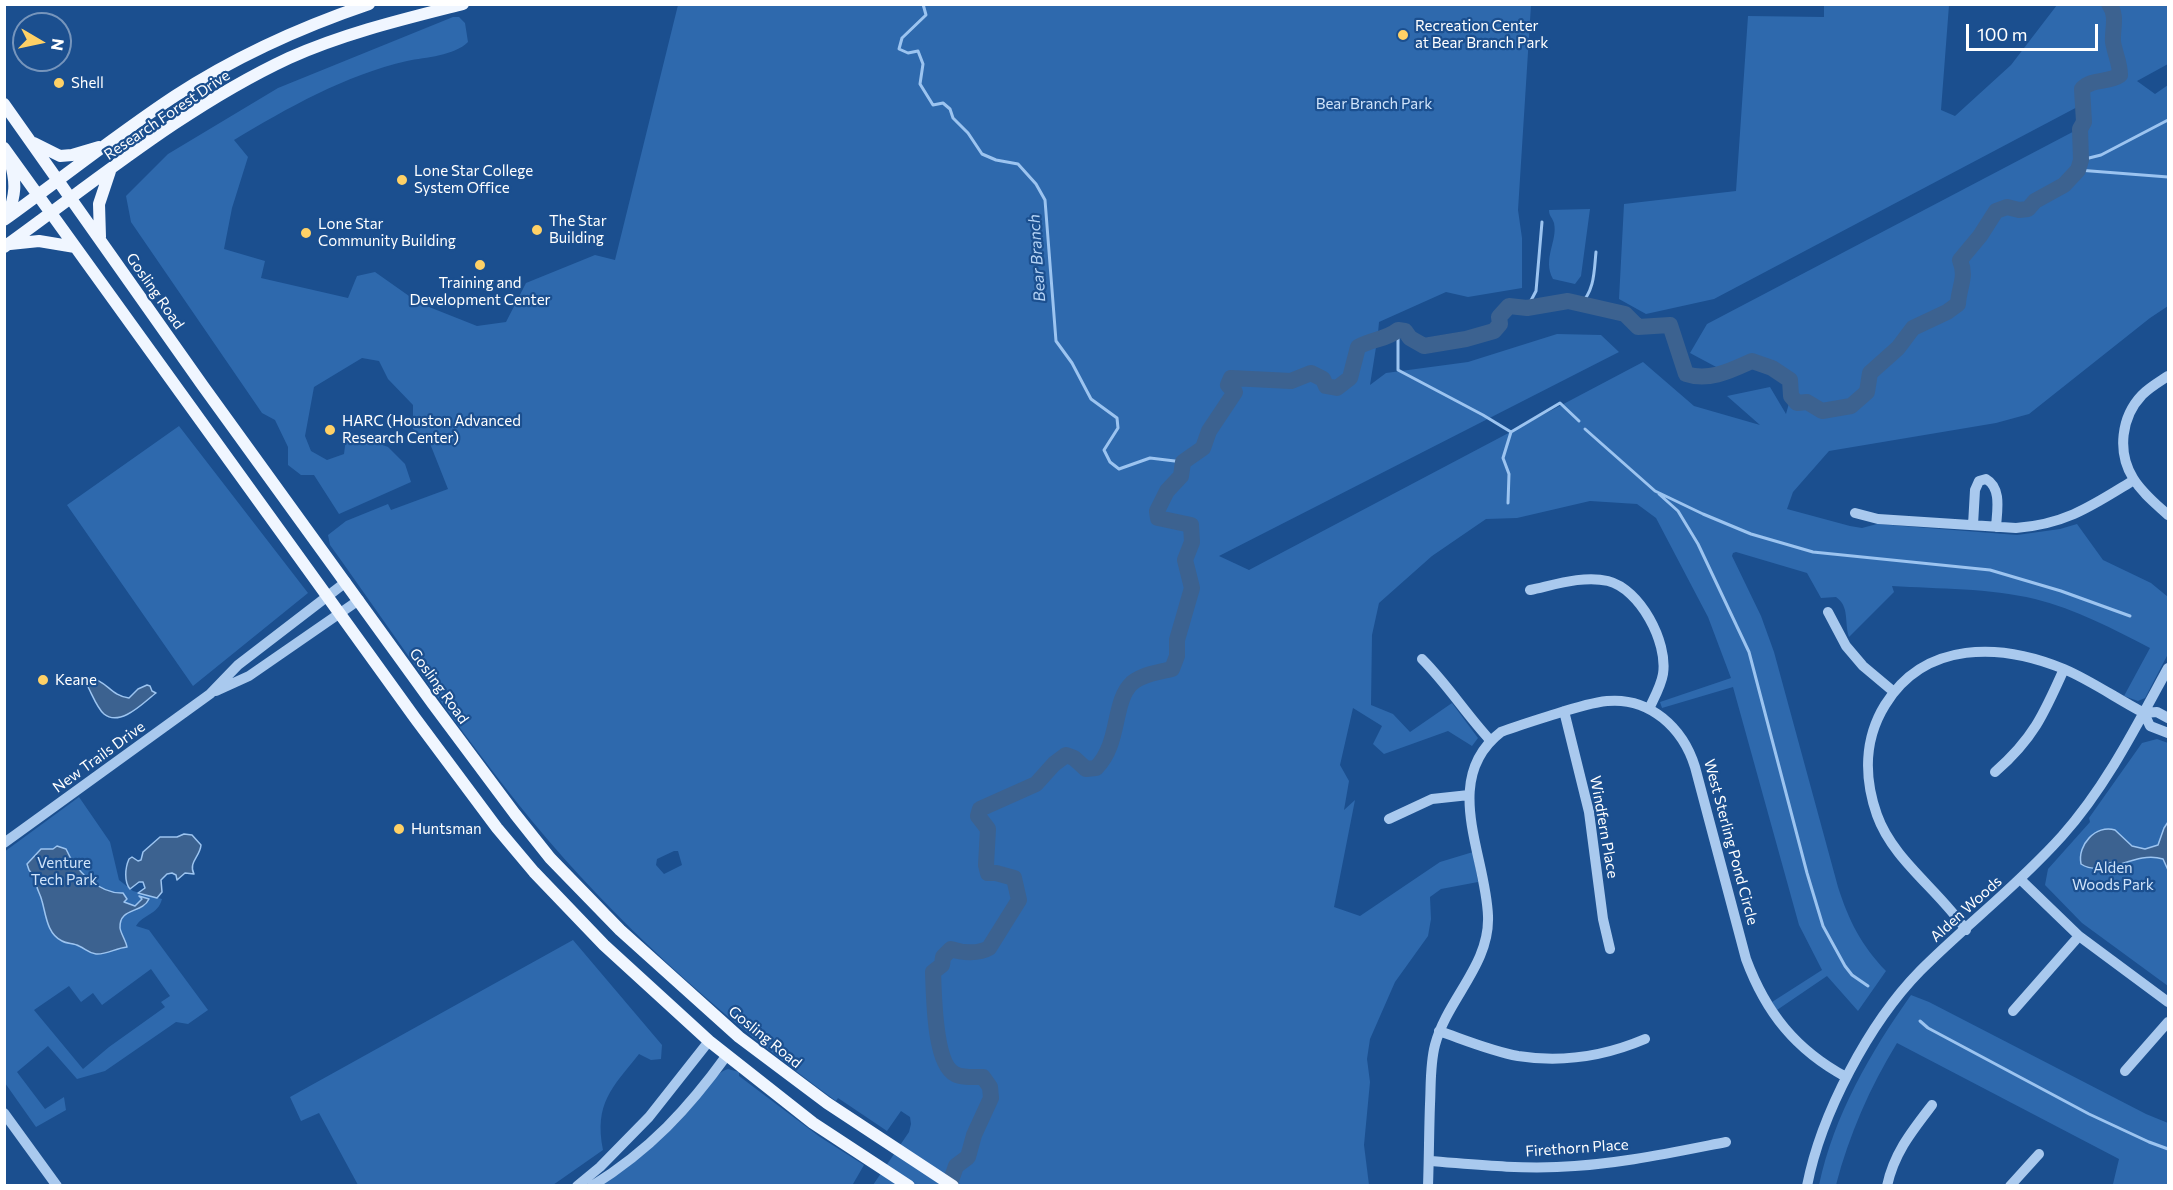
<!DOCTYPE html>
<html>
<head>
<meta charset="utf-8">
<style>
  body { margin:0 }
  #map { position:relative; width:2173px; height:1190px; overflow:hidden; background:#1b4f8f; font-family:Commissioner,sans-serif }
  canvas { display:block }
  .frame { position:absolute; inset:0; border:6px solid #fff; pointer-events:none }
  .north { position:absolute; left:12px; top:12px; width:60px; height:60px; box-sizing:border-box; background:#1b4f8f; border:2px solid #7695bc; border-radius:50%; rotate:99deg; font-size:16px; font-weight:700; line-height:24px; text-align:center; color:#fff }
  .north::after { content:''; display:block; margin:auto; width:21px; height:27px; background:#ffd166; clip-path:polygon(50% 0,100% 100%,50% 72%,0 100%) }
  .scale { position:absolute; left:1966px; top:24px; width:132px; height:27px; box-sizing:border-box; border:3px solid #fff; border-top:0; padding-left:8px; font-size:18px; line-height:21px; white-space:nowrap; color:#fff; -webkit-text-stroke:4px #1b4f8f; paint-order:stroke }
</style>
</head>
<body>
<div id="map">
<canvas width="2173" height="1190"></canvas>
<div class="frame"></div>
<div class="north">N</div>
<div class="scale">100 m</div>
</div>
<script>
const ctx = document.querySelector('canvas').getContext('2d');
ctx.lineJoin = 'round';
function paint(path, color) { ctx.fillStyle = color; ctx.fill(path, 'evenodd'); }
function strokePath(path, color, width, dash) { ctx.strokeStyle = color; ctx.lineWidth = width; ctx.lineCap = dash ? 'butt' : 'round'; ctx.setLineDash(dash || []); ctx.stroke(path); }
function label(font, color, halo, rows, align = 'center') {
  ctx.font = font + ' Commissioner,sans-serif'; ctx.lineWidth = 4.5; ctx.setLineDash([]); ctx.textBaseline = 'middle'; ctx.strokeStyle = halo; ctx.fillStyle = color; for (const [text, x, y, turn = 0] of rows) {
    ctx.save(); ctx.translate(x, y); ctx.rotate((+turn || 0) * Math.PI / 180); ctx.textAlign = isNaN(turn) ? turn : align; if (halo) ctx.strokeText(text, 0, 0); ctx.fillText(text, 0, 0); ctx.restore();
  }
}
paint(new Path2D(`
  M678 5H1531L1518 210 1522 238V288L1468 297 1446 292 1379 322 1378 333 1374 334 1375 341H1377L1370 385 1386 373 1468 362 1557 334 1601 335 1619 352 1219 556 1249 570 1643 362 1694 406 1760 425 1727 396 1770 387 1786 414 1796 378 1767 361 1720 369 1690 353 1707 324 2084 126 2083 104 1714 299 1646 314 1619 299 1624 204 1736 191 1748 16 1824 17V5H1949L1941 110 1955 116 2011 65 2057 5H2168V64L2137 81 2155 94 2168 85V306L2150 318 2029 414 1996 423 1829 451 1793 492 1787 509 1850 526 1862 528 1877 524 2017 535 2060 529 2077 524 2103 560 2151 583 2168 597V654L2145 698 2138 701 2124 696 2150 648C2113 629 2076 609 2035 599 1989 588 1939 589 1892 586L1894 592 1849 637C1844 622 1850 607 1836 597L1821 598 1807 573 1736 552 1733 553 1732 556 1761 616 1774 652 1838 887C1849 921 1861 945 1886 971L1858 1011 1827 976 1777 1010 1772 1002 1822 970 1799 925 1733 687 1662 708 1660 702 1731 678 1708 617 1656 518 1637 504 1590 501 1517 518 1486 519 1432 556 1379 603 1372 635 1371 705 1393 714 1410 732 1452 703 1478 738 1472 746 1448 731 1384 754 1373 744 1382 726 1353 708 1340 765 1349 781 1344 810 1355 800 1334 907 1360 916 1440 862 1473 852 1478 882 1441 889 1430 897 1431 919 1428 936 1395 982 1370 1039 1367 1059 1370 1082 1364 1145 1369 1185H873L909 1132 911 1124 910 1117 901 1111 887 1131 838 1098 836 1101C731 1024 633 939 548 840 469 747 401 644 330 545L328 535 346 521 388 504 391 510 448 489 429 441 413 429V405L388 379 379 361 362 358 314 387 305 436 311 451 327 460 344 454 347 431 388 447 405 464 411 482 339 514 314 475H301L288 465V447L275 420 262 413 131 222 126 196 168 154 278 88 453 17H459L465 23 468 42C454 56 426 57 407 61 346 75 287 108 234 140L248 157 232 208 224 249 265 261 261 278 348 298 357 276 375 272 419 303 477 326 506 322 526 283 595 255 615 260ZM674 851H678L682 865 664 874 656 865 657 859Z
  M1590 209 1581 276 1575 284 1553 279C1542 259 1558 241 1554 223 1552 217 1549 216 1549 210Z
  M179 426 308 593 193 686 67 505Z
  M2157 739 2168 743V986L2082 923 2045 885 2048 869 2090 822 2089 818 2142 743Z
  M79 797 110 842 119 880 133 891 162 899C158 915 143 914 136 926L149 930 208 1010 188 1024 176 1022 105 1071 77 1079 48 1046 17 1072 45 1109 64 1097 66 1110 36 1127 5 1083 4 852ZM151 969 170 996 161 1002 165 1007 109 1047 83 1069 34 1010 69 986 81 1002 93 993 102 1005Z
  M573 940 662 1045 661 1059 651 1060 639 1054C612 1088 594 1103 603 1150L553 1185H358L319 1113 301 1121 290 1097Z
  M1911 995 1929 1002 2146 1114 2168 1123V1185L2113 1184 2119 1159 1897 1043C1870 1087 1849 1135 1836 1185H1819C1834 1115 1870 1053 1911 995Z
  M728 1069 739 1072V1076L820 1137 864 1165 853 1184 855 1185 600 1186C630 1163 662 1141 687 1113 698 1101 713 1073 728 1069Z`), '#2e69ad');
const water = new Path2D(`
  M91 678C107 681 111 696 129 698L138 689 147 685 150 686 152 691 156 693C146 700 121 728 104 714 97 708 92 694 87 685V682Z
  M2168 822V870L2163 859C2146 854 2131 861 2115 866L2114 862 2109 863V867C2100 869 2090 870 2081 864 2077 845 2096 824 2115 830L2132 846 2145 849 2158 845 2164 828Z
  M184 834 192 835 201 845C200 857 188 862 194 874L185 873 177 880 176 875 172 873 167 874 161 880 162 892 157 898 138 893 145 888 143 882H139L130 889C124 882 125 868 129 859L132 857 138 861 141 860 143 852 160 837H177Z
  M57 846 66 849C75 870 99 894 123 893L127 899 124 902 135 906 142 899 139 896 149 899C142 914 119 907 120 928 121 934 126 941 127 947 116 948 106 955 96 954 88 953 86 949 79 946 74 943 67 944 62 941 47 934 46 915 42 901 40 892 35 888 36 879L29 870 27 864 41 849H53Z`);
paint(water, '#3c6290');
strokePath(water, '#9cc4f0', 1.5);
strokePath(new Path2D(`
  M923 4 926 15 902 38 899 49 908 53 918 51 923 64 920 84 933 105 943 103 950 109 953 118 968 133 982 154 996 160 1018 164 1036 184 1045 200 1056 341 1072 363 1091 399 1117 418 1118 428 1104 450 1110 462 1119 469 1150 458 1183 462
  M2081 160 2101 155 2168 120
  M2078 170 2168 177
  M1580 305C1595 290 1594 271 1596 252
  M1527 308 1536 291 1542 222
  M1398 330V370L1483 415 1511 432 1560 403 1579 421
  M1585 429 1655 491 1703 514 1751 534 1813 552 1990 570 2061 591 2130 616
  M1659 494 1678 511 1698 544 1749 652 1807 873 1823 926 1845 966 1852 975 1868 986
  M1508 503 1509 474 1503 458 1511 432
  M1920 1021 1928 1028 2089 1114 2149 1142 2168 1149`), '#9cc4f0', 3);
strokePath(new Path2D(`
  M949 1186 956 1166 968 1157 974 1135 991 1098 990 1087 983 1077C974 1077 962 1078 955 1074 934 1064 934 994 933 972L942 965 943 957 951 949C962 953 979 954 989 948L1019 900 1014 878 996 873H988L986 865 988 829 978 816 980 809 1036 784 1054 764 1066 755 1074 758 1086 769 1096 768C1121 743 1112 702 1132 683 1143 674 1159 672 1172 669L1177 656V640L1192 588 1185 560 1192 542 1191 525 1158 518 1157 511 1167 491 1181 476 1183 462 1203 448 1209 431 1235 392 1228 385 1231 378 1291 381 1311 373 1323 379 1326 386 1337 388 1350 378 1358 347C1371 339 1386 340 1398 330L1405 331 1410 338 1424 346 1466 339 1494 331 1500 324 1499 317 1509 306 1527 308 1568 301 1625 314 1638 327 1670 325 1686 374C1709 382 1732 370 1752 361L1772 368 1790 380 1791 396 1797 403 1807 402 1822 411 1851 406 1867 392 1870 373 1898 348 1913 328 1947 312 1958 304C1959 286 1967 278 1960 260L1980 236 1996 211 2007 207 2019 210 2028 209 2035 201 2064 185 2078 170 2081 160 2080 129 2084 122 2082 89C2093 78 2108 83 2120 75 2120 63 2115 54 2113 42 2112 29 2118 16 2109 4`), '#3c6290', 16);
strokePath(new Path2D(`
  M2168 376C2159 382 2150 387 2142 395 2121 417 2117 452 2133 478 2142 493 2156 504 2168 515
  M1855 513 1878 519 2016 528C2067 524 2093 505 2134 480
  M1973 525 1975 490 1979 481 1986 479C2002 488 1997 511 1996 527
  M1530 590C1554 585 1583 575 1608 581 1640 589 1668 642 1663 674 1661 686 1654 698 1649 709
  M1828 612 1846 646 1863 666 1894 692
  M1422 659C1447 684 1466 714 1490 740
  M216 691 249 676 359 600
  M1564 711 1589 812 1603 919 1610 949
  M2144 713 2150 726 2168 733
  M1995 772C2033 739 2044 714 2064 669
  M1389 819 1432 799 1469 795
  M4 843 210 694 238 665 346 582
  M2021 880 2079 936 2168 1002
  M1966 930C1939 890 1893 860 1877 815 1864 778 1864 739 1885 705 1925 640 2001 643 2064 669 2092 681 2117 699 2144 713L2157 712 2168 718
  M2013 1011 2079 936
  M1439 1031C1465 1040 1491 1051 1518 1056 1562 1063 1605 1056 1645 1039
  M2125 1071 2168 1022
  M4 1113 57 1186
  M1429 1161C1471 1164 1515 1169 1557 1167 1615 1165 1670 1153 1726 1142
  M577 1186 600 1167 649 1117 709 1041
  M592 1186C650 1150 688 1109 727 1055
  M1428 1186C1429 1158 1429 1131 1430 1104 1431 1084 1430 1064 1435 1045 1447 999 1490 965 1488 916 1486 855 1440 779 1501 732 1517 726 1533 721 1549 716 1568 710 1588 703 1607 701 1650 697 1683 728 1695 767L1746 959C1766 1013 1796 1050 1846 1077
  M1807 1186C1821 1114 1869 1023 1920 971 1966 925 2018 885 2062 836 2106 787 2137 725 2168 668
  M1887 1186C1894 1153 1912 1131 1932 1105
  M2010 1186 2039 1154`), '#a9c9ee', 10);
strokePath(new Path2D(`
  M4 104 203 386 433 704 515 814 550 858 620 930 739 1037 827 1103 953 1186
  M34 143 60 156 72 155 99 147
  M4 148 415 718 497 828 534 872 604 945 709 1041 813 1123 909 1186
  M8 217C15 194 17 184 10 161
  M4 220C61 179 116 135 175 96 235 57 301 27 369 4
  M100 237 99 204 110 171
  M10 244 39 241 75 247
  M4 247C96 181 186 106 289 58 345 33 404 19 463 4`), '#f0f6ff', 12);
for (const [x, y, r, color] of [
  [1403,35,6,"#ffd166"],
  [59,83,6,"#ffd166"],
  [402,180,6,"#ffd166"],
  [537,230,6,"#ffd166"],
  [306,233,6,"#ffd166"],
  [480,265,6,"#ffd166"],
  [330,430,6,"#ffd166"],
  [43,680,6,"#ffd166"],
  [399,829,6,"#ffd166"]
]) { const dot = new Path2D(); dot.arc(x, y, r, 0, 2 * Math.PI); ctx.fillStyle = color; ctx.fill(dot); strokePath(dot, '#1b4f8f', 2); }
label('15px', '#fff', '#1b4f8f', [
  ["Recreation Center",1415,26],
  ["at Bear Branch Park",1415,43],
  ["Shell",71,83],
  ["Lone Star College",414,171],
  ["System Office",414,188],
  ["The Star",549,221],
  ["Building",549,238],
  ["Lone Star",318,224],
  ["Community Building",318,241],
  ["Training and",480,283,"center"],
  ["Development Center",480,300,"center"],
  ["HARC (Houston Advanced",342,421],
  ["Research Center)",342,438],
  ["Keane",55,680],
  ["Huntsman",411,829]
], 'left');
label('15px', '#cfe3fa', '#1b4f8f', [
  ["Bear Branch Park",1374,104],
  ["Venture",64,863],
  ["Tech Park",64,880],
  ["Alden",2113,868],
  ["Woods Park",2113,885]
]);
label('15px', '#fff', '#1b4f8f', [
  ["Research Forest Drive",167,115,-34],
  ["Gosling Road",155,291,55],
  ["Gosling Road",439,686,54],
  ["New Trails Drive",99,757,-36],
  ["Windfern Place",1604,827,80],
  ["West Sterling Pond Circle",1731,842,75],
  ["Alden Woods",1966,909,-42],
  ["Gosling Road",765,1037,39],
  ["Firethorn Place",1577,1148,-4]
]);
label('italic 16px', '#b5d3f5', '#1b4f8f', [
  ["Bear Branch",1037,258,-94]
]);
</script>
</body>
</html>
